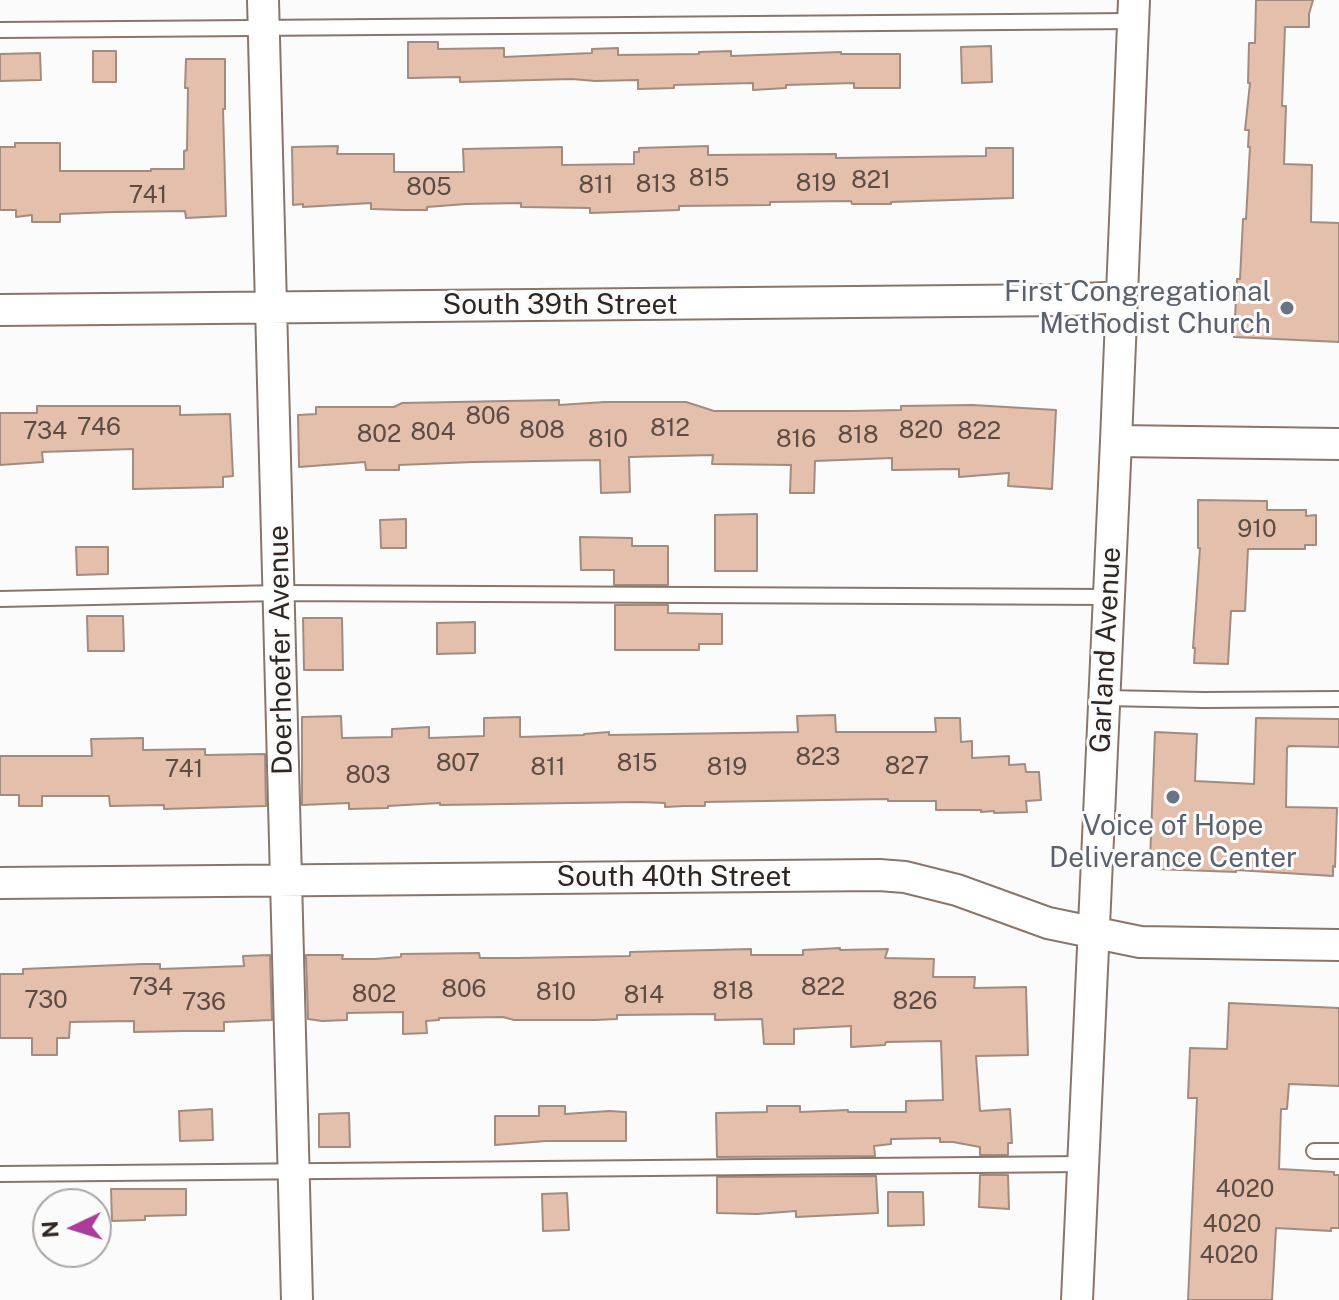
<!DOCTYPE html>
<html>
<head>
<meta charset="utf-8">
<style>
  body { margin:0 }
  #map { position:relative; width:1339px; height:1300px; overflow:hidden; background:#fbfbfb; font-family:"Public Sans",sans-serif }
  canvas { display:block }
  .north { position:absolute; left:32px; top:1188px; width:80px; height:80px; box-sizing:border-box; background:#fbfbfb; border:2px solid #a9a6a4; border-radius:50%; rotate:266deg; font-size:22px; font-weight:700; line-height:32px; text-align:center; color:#2f2621 }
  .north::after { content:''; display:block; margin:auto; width:28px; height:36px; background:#ab3c99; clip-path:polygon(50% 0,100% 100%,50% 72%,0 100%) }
</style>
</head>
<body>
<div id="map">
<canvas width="1339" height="1300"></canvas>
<div class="north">N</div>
</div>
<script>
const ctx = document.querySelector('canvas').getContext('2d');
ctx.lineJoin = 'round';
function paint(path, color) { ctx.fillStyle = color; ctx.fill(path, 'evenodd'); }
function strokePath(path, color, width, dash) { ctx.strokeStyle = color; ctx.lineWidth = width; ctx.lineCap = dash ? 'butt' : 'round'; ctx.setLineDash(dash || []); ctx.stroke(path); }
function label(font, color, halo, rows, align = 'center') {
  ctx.font = font + ' "Public Sans",sans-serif'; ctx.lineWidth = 6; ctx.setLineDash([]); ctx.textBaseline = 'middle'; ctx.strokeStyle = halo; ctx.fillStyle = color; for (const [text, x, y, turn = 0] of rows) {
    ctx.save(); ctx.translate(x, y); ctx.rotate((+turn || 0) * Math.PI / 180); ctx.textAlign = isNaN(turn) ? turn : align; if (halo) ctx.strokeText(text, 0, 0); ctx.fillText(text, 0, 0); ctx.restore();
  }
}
const building = new Path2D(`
  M1256 0H1313L1309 14V27H1285L1282 106H1286L1284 164 1312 165 1311 222 1339 223V342L1234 337 1237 279H1240L1243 219H1246L1250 147H1248L1249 130H1245L1250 83H1248L1249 43H1255Z
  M408 42H438V49L504 48V57L592 53V49L618 48V55L699 54V52L731 51V56L841 52V54H900V88H854V83L786 85V88L753 90V83L674 85V88L638 89V80L595 81 572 79 460 82V77L408 78Z
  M991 46 992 82 962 83 961 47Z
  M93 51H116V82H93Z
  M40 53 41 80 0 81V54Z
  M186 59H225V109H223L226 216 186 218 185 211 114 212 60 214V222H32V215L16 217V210H0V147H15V143H60V171H151V169H184V151L187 150 188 88H185Z
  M338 146 337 154H394V172H464L463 149 562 147V165L634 164V152H639V148L708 146V155L836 154V158L986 156V148H1013V198L891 202V204H852L851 201 770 202V205L679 206V210L590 213V208L521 207V203L466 204 427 207V210H403L371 209V203L303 207V204L293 205 292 147Z
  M559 400V405L605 402H686L714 411H852L901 410V406L973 405 1056 410 1052 489 1008 486 1009 473 959 477V469L892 470V458L815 461 814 493H790L791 465 712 464 713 455 629 457 630 492 601 493 600 460 473 462 399 465V470H366L365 462 299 467 298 415 316 414V407H394L402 403Z
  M37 406H180V415L230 414 233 476 223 477V487L133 489V449L42 452 43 462 0 465V413H37Z
  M1198 500 1267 501V510H1306V516L1316 515V545H1305V549H1248L1245 611H1231L1228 664 1194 663 1195 648H1193L1200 548H1198Z
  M757 514V571H715V515Z
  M406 519V548H381L380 520Z
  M580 537 632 538V546H668V585H614V570H581Z
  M76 547H108V574L77 575Z
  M615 605H668V613L722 614V644H699V650H615Z
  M87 616H123L124 651H88Z
  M303 618H342L343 670H304Z
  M475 622V653L437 654V623Z
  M835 715 836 732H936L935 718H960L961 742 972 741V758L1009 756V765L1025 764 1026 772H1039L1041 800 1026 801 1027 812 994 813V811L981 812V810H936V801H888V799L705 802V806H684L665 807V803L640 802 440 805V803L388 806V808L349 809V803L302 805V717L341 716 342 738 392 737V729L429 727V738L484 736V718L520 717V737L584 735V734L609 732V735L798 732 797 716Z
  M1256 718 1339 719V747L1289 746 1287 748 1286 807 1337 808 1335 867 1333 866V876L1236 870V872L1155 869V861H1150L1155 732 1197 734 1195 781 1254 784Z
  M143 738V750L205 749V755L265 754 266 806 164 809V805L110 806 109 796H42V806H19V795H0V756H92L91 739Z
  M840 948V950L888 949 885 958 934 959 933 977H975L974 988 1026 987 1028 1055 976 1056 980 1111 1010 1109 1012 1143H1008V1155H980V1147L953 1142H940V1138L891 1139V1144L874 1146 875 1156 717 1157 716 1113 767 1112V1106H800V1112L848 1110V1112H906V1101L943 1100 941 1041 886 1042 885 1045 851 1047V1026L794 1029V1044H764L762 1019 715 1020V1014L617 1015V1019L595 1020H514L503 1017 439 1018V1020L426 1021 427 1033 403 1034V1012L347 1013V1020L322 1021 308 1019 306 955H343L342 959H375L401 957V954L479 953 480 958H517L630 956V952L751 949V955H803V950Z
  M270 955 272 1020 224 1022V1031H184L134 1032V1021L70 1022 69 1038H57V1055H32V1038H0V974H23V969L143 964H160V969L244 966 243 956Z
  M1229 1003 1339 1008V1086L1289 1084 1287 1109H1281L1279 1169 1334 1172V1175H1339V1228H1331V1231L1276 1228 1272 1300H1188L1197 1098H1188L1190 1048 1227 1049Z
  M539 1106H565V1114L609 1111 626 1112V1141H546L495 1145V1116H539Z
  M212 1109 213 1140 180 1141 179 1111Z
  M349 1113 350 1147H319V1114Z
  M980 1175H1008L1009 1209 979 1207Z
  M876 1176 878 1213 796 1217V1211L757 1214 717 1213V1177Z
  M111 1189H186V1215L145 1216V1220L112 1221Z
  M888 1192H923L924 1225 888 1226Z
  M567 1193 569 1230 543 1231 542 1194Z`);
paint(building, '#e3bfac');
strokePath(building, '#a28c80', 2);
const service = new Path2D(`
  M0 30 1133 21
  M0 599 279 593 1109 597
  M1104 698 1204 700 1339 699
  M1314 1151H1339
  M0 1174 1083 1164`);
const minor = new Path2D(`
  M263 0 297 1300
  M0 310 1068 300 1121 297
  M1116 441 1339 444
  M0 883 879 875 905 877 957 890 1048 923 1140 942 1339 945
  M1077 1300 1116 441 1134 0`);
strokePath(service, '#8a7569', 18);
strokePath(minor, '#8a7569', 34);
strokePath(service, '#fff', 14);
strokePath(minor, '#fff', 30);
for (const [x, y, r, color] of [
  [1287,308,8,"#6b7280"],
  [1173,797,8,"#6b7280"]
]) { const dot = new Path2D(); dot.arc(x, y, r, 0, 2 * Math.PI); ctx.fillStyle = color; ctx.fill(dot); strokePath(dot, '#fbfbfb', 3); }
label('24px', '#5c4c44', null, [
  ["815",709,179],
  ["821",871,181],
  ["819",816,184],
  ["813",656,185],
  ["811",596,186],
  ["805",429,188],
  ["741",148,196],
  ["806",488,417],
  ["746",99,428],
  ["812",670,429],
  ["808",542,431],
  ["820",921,431],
  ["734",45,432],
  ["822",979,432],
  ["804",433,433],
  ["802",379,435],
  ["818",858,436],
  ["810",608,440],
  ["816",796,440],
  ["910",1257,530],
  ["823",818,758],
  ["807",458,764],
  ["815",637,764],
  ["827",907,767],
  ["811",548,768],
  ["819",727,768],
  ["741",184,770],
  ["803",368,776],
  ["734",151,988],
  ["822",823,988],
  ["806",464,990],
  ["818",733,992],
  ["810",556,993],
  ["802",374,995],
  ["814",644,996],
  ["730",46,1001],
  ["826",915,1002],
  ["736",204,1003],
  ["4020",1245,1190],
  ["4020",1232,1225],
  ["4020",1229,1256]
]);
label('28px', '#5b616d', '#fbfbfb', [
  ["First Congregational",1271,292],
  ["Methodist Church",1271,324],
  ["Voice of Hope",1173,826,"center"],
  ["Deliverance Center",1173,858,"center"]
], 'right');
label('28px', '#2f2621', '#fbfbfb', [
  ["South 39th Street",560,305],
  ["Doerhoefer Avenue",281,650,-91],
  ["Garland Avenue",1106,650,-87],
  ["South 40th Street",674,877]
]);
</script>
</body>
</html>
